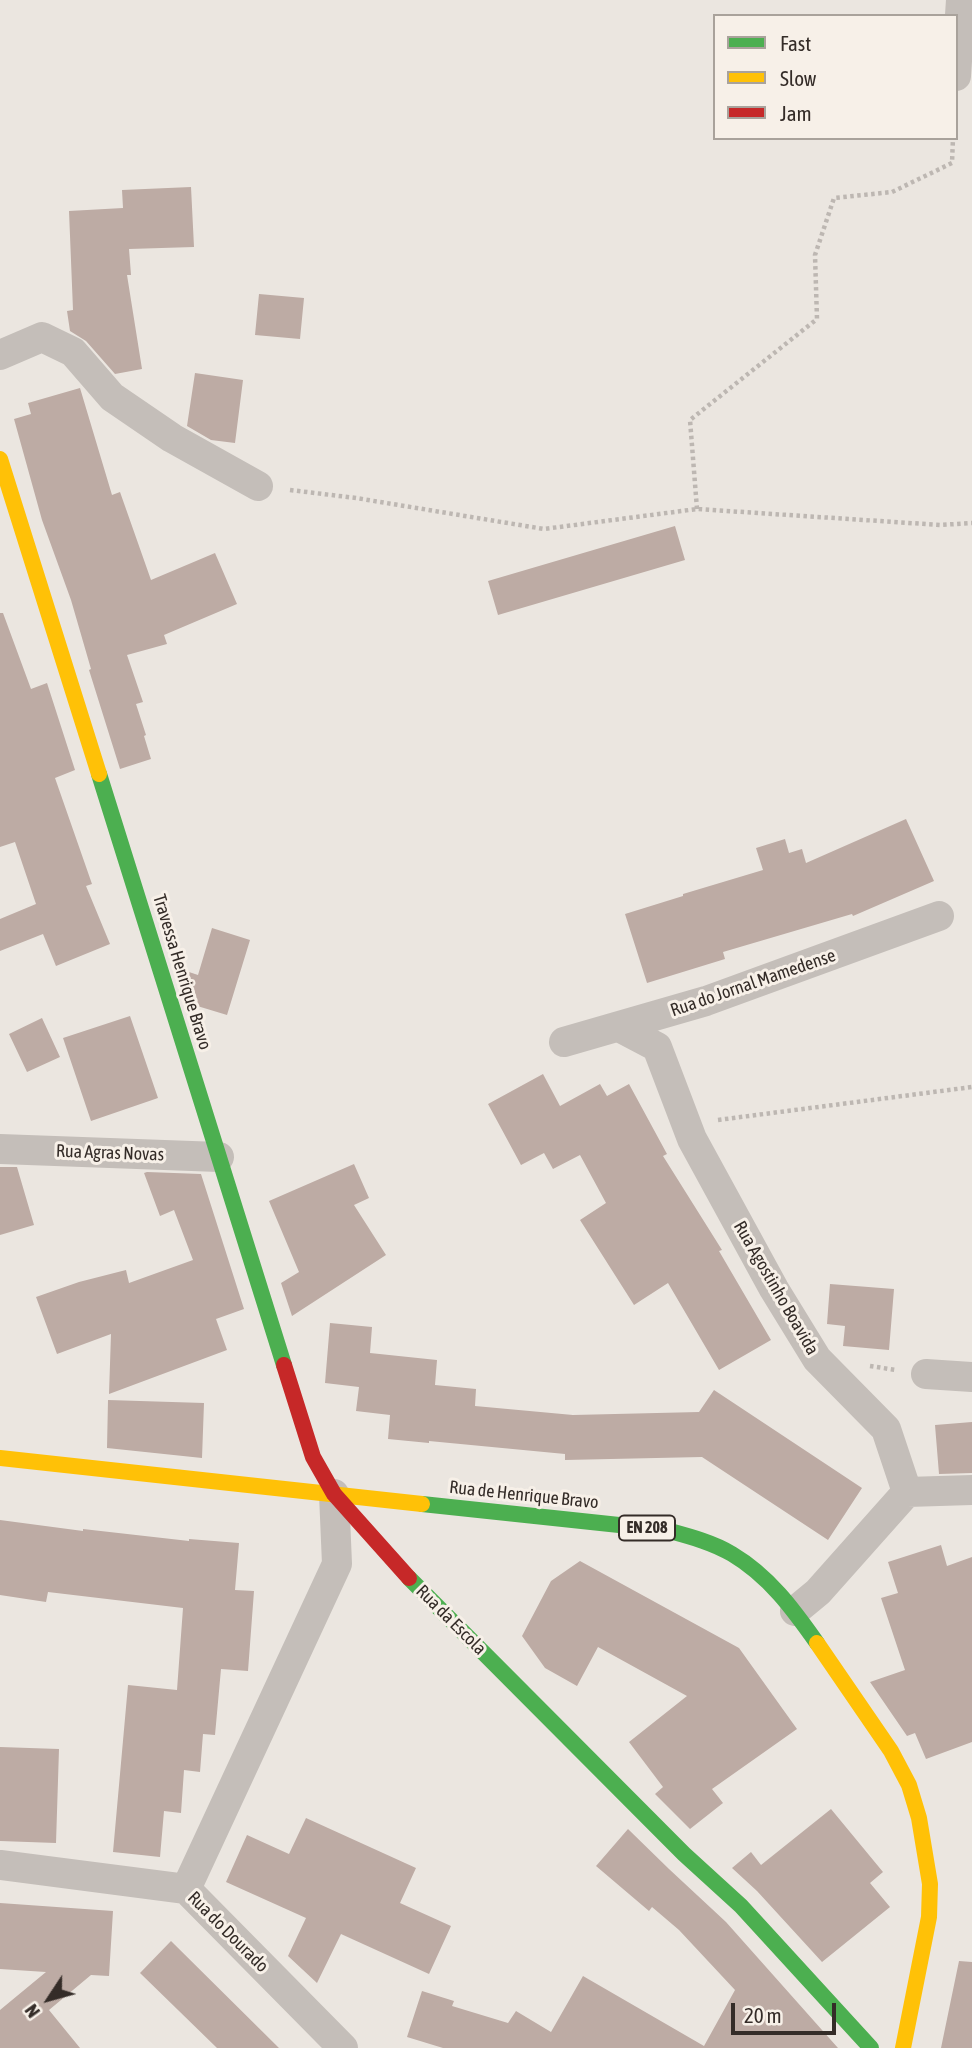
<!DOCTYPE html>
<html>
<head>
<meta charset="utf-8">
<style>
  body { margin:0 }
  #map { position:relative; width:972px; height:2048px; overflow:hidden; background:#ebe6e0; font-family:"Asap Condensed",sans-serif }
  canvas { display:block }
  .legend { position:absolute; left:713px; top:14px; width:245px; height:126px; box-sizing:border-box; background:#f7f0e8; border:2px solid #a9a29b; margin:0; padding:9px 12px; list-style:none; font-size:21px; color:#342c28 }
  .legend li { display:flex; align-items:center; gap:14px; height:35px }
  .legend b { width:35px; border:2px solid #a9a29b }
  .north { position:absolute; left:14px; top:1964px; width:70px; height:70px; -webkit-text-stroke:5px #f7f0e8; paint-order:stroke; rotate:234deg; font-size:19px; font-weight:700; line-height:28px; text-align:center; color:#342c28 }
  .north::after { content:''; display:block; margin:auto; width:24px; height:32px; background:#342c28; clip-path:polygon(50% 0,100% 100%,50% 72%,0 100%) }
  .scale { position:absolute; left:731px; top:2003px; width:105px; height:32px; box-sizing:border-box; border:4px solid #342c28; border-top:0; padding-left:9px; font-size:21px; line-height:24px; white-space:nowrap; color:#342c28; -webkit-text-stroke:5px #f7f0e8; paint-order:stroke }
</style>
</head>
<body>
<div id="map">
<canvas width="972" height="2048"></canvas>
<ul class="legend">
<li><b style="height:9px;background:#4caf50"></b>Fast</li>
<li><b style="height:9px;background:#ffc107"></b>Slow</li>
<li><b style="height:9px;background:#c62828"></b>Jam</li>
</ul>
<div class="north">N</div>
<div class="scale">20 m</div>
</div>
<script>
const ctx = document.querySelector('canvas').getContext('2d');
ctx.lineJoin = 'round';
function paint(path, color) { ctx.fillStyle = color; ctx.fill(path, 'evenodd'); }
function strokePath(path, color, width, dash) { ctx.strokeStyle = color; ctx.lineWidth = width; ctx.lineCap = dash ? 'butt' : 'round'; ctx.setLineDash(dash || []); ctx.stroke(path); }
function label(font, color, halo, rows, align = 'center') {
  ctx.font = font + ' "Asap Condensed",sans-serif'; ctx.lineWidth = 6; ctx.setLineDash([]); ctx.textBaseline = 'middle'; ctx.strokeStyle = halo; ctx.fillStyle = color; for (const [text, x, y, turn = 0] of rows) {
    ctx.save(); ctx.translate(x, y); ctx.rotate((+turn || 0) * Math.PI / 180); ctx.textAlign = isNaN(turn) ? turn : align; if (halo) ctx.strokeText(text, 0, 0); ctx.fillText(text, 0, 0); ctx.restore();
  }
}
paint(new Path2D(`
  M191 187 194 247 129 249 131 275H127L142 369 115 374 86 341 70 331 67 311 73 310 69 211 123 208 122 190Z
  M259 294 304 298 300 339 255 335Z
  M195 373 243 380 235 443 211 440 187 426Z
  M80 388 112 495 120 492 151 580 215 553 237 604 164 635 167 644 127 655 143 702 136 704 146 735 144 736 151 759 120 769 89 670 91 669 71 600 42 520 14 419 31 414 28 403Z
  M675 526 685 560 498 615 488 581Z
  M0 613H3L31 689 47 683 75 770 55 778 92 884 86 886 110 944 56 966 43 934 0 951V919L36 904 15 842 0 847Z
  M906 819 934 881 853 916 852 914 723 952 725 959 647 983 625 914 683 896V894L763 870 756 848 785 839 789 853 802 849 806 863Z
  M212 928 250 940 227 1015 194 1005 183 970 198 975Z
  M130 1016 158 1098 91 1121 63 1038Z
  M42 1018 60 1057 27 1072 9 1034Z
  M543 1074 560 1106 600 1084 607 1096 629 1084 667 1154 663 1156 722 1250 719 1251 771 1340 719 1370 668 1283 634 1305 580 1220 606 1203 580 1155 553 1169 544 1153 521 1165 488 1104Z
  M354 1164 369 1198 354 1205 386 1255 292 1316 281 1283 299 1272 269 1201Z
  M0 1167H17L34 1225 0 1235Z
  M147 1172 201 1174 244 1309 216 1319 227 1350 109 1394 111 1334 57 1354 36 1297 79 1282 126 1270 129 1283 193 1260 174 1210 160 1216 144 1173Z
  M830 1284 894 1289 889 1350 843 1346 845 1326 827 1324Z
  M330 1323 372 1327 370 1353 437 1360 435 1385 476 1389 475 1406 573 1415 699 1412 714 1390 862 1488 828 1540 702 1457 565 1460V1454L429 1441V1443L388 1439 390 1415 356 1411 359 1387 325 1383Z
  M108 1400 204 1403 202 1458 107 1448Z
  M972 1422V1473L939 1474 935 1425Z
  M0 1520 83 1531V1529L189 1541V1539L239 1543 235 1590 254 1591 248 1671 221 1669 215 1735 203 1734 200 1772 184 1770 181 1813 164 1811 160 1857 113 1852 128 1685 177 1690 183 1608 48 1592 46 1602 0 1595Z
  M941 1545 947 1566 972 1557V1742L926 1759 915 1733 907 1736 870 1682 905 1670 881 1598 898 1593 888 1562Z
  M580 1561 739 1648 797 1729 712 1789 723 1803 690 1829 655 1794 663 1787 629 1742 687 1696 598 1647 577 1686 545 1668 522 1636 551 1581Z
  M0 1747 59 1749 56 1843 0 1841Z
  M831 1809 883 1872 870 1883 890 1907 822 1962 757 1891 732 1868 751 1852 761 1865Z
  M306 1818 416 1868 400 1903 451 1926 429 1974 341 1934 317 1983 288 1956 306 1918 226 1882 247 1835 289 1854Z
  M628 1829 669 1869 726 1922 838 2048H443L407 2037 422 1991 454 2001 452 2006 508 2023 516 2011 551 2032 583 1976 704 2046 735 1990 679 1930 652 1907 649 1911 596 1866Z
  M0 1903 113 1911 109 1976 91 1975 49 2010 80 2048H0V2010L46 1972 0 1969Z
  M171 1941 279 2048H217L140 1973Z
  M959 1961 972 1962V2048H941Z`), '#bdaba4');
strokePath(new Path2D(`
  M290 490 356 498 544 529 697 509 940 525 972 523
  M697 509 690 420 817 319 815 255 834 198 892 192 952 163 953 138
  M718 1120 972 1087
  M870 1366 896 1370`), '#bdb7b2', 4.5, [3.5, 3.5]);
strokePath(new Path2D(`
  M956 76 961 0
  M0 355 42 337 73 352 112 397 172 438 258 486
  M619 1027 657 1047 692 1139 774 1289 817 1359 886 1429 907 1492 972 1490
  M564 1042 706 1001 939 916
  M0 1149 219 1157
  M926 1374 972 1377
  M795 1611 818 1592 907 1492
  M0 1865 186 1889 343 2048
  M186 1889 337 1564 334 1494`), '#c4beb9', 30);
strokePath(new Path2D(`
  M99 774 284 1365
  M422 1504 666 1530C688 1536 712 1542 732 1554 769 1576 793 1609 817 1643
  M409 1578 684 1854 741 1906 871 2048`), '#4caf50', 16);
strokePath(new Path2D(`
  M0 459 99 774
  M0 1458 422 1504
  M817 1643 891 1751 909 1785 919 1818 930 1884 929 1917 903 2048`), '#ffc107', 16);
strokePath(new Path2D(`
  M284 1365 313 1457 334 1494 409 1578`), '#c62828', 16);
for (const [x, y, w] of [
  [647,1528,56]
]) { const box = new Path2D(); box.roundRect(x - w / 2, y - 12.5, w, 25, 5); ctx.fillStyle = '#f7f0e8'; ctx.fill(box); strokePath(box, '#342c28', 2); }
label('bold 16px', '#342c28', null, [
  ["EN 208",647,1528]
]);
label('18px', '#342c28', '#f7f0e8', [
  ["Travessa Henrique Bravo",182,972,73],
  ["Rua do Jornal Mamedense",753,983,-19],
  ["Rua Agras Novas",110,1153,2],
  ["Rua Agostinho Boavida",776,1288,60],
  ["Rua de Henrique Bravo",524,1495,6],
  ["Rua da Escola",451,1620,45],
  ["Rua do Dourado",228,1932,45]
]);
</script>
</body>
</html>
